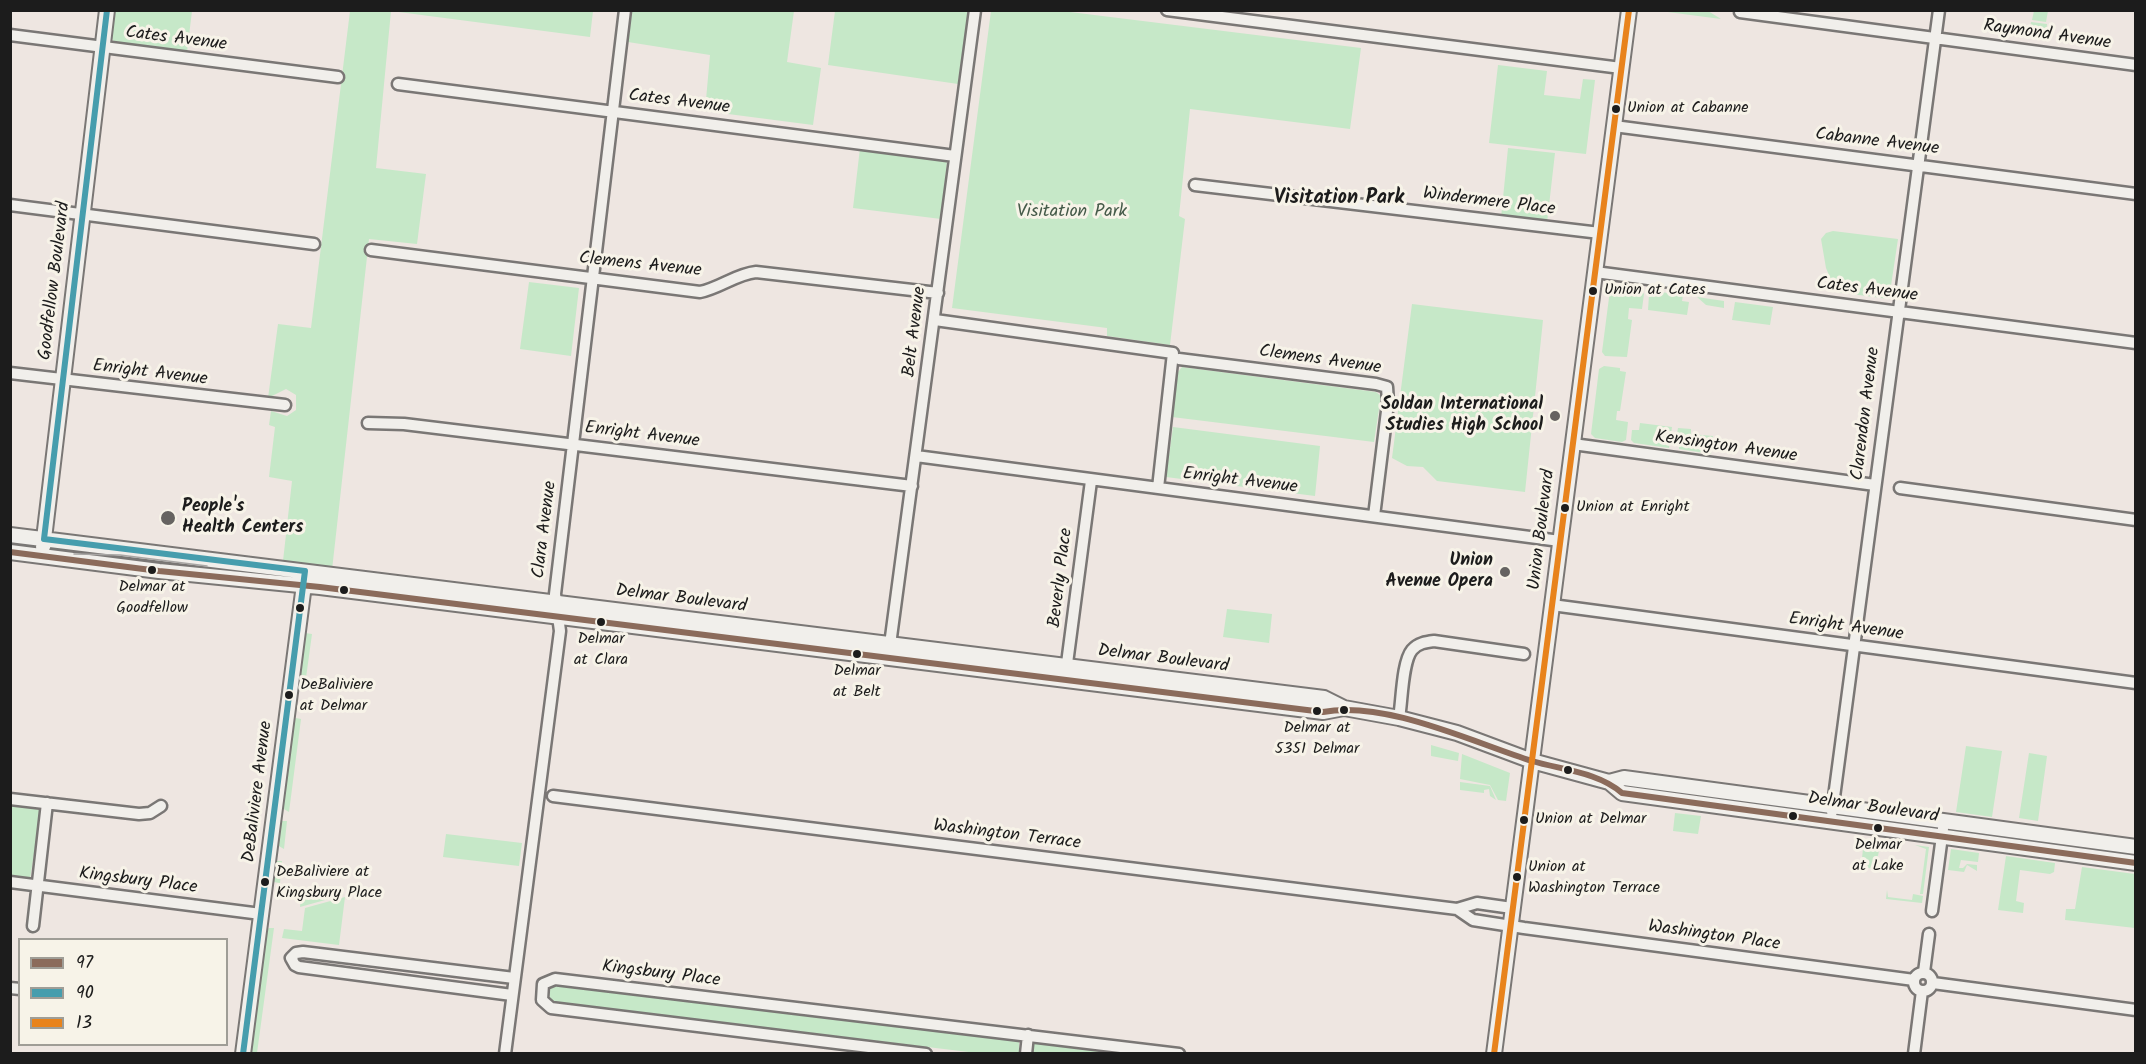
<!DOCTYPE html>
<html>
<head>
<meta charset="utf-8">
<style>
  body { margin:0 }
  #map { position:relative; width:2146px; height:1064px; overflow:hidden; background:#eee6e1; font-family:Kalam,sans-serif }
  canvas { display:block }
  .frame { position:absolute; inset:0; border:12px solid #1c1c1c; pointer-events:none }
  .legend { position:absolute; left:18px; top:938px; width:210px; height:108px; box-sizing:border-box; background:#f7f3e8; border:2px solid #9f9d96; margin:0; padding:8px 10px; list-style:none; font-size:18px; color:#1c1c1c }
  .legend li { display:flex; align-items:center; gap:12px; height:30px }
  .legend b { width:30px; border:2px solid #9f9d96 }
</style>
</head>
<body>
<div id="map">
<canvas width="2146" height="1064"></canvas>
<div class="frame"></div>
<ul class="legend">
<li><b style="height:8px;background:#8b6b5b"></b>97</li>
<li><b style="height:8px;background:#469dad"></b>90</li>
<li><b style="height:8px;background:#e8831c"></b>13</li>
</ul>
</div>
<script>
const ctx = document.querySelector('canvas').getContext('2d');
ctx.lineJoin = 'round';
function paint(path, color) { ctx.fillStyle = color; ctx.fill(path, 'evenodd'); }
function strokePath(path, color, width, dash) { ctx.strokeStyle = color; ctx.lineWidth = width; ctx.lineCap = dash ? 'butt' : 'round'; ctx.setLineDash(dash || []); ctx.stroke(path); }
function label(font, color, halo, rows, align = 'center') {
  ctx.font = font + ' Kalam,sans-serif'; ctx.lineWidth = 6; ctx.setLineDash([]); ctx.textBaseline = 'middle'; ctx.strokeStyle = halo; ctx.fillStyle = color; for (const [text, x, y, turn = 0] of rows) {
    ctx.save(); ctx.translate(x, y); ctx.rotate((+turn || 0) * Math.PI / 180); ctx.textAlign = isNaN(turn) ? turn : align; if (halo) ctx.strokeText(text, 0, 0); ctx.fillText(text, 0, 0); ctx.restore();
  }
}
paint(new Path2D(`
  M113 11H192L187 52 114 42 110 35Z
  M350 11H593L590 37 391 11 376 168 426 174 417 244 369 239 332 570 277 560 283 561 292 481 269 477 275 427 269 425 271 411 287 416 296 410V395L286 389 268 398 278 324 311 328Z
  M632 11H794L787 62 821 68 813 125 705 111 710 55 628 42Z
  M835 11H968L958 84 828 65Z
  M991 11H1062L1361 48 1350 129 1190 109 1179 216 1185 219 1170 345 1107 336V328L952 308Z
  M1660 11H1708L1721 19Z
  M2034 11H2048L2046 22 2032 20Z
  M2031 22 2047 24 2046 37 2029 35Z
  M1498 65 1547 71 1544 95 1580 99 1583 79 1595 80 1586 154 1489 143Z
  M860 148 947 161 941 219 853 208Z
  M1508 148 1555 153 1547 223 1501 218Z
  M1833 231 1898 239 1889 299 1836 292 1826 268 1821 239 1826 233Z
  M529 282 579 288 571 356 520 349Z
  M1615 286 1640 289 1644 294 1642 309 1629 308 1628 319 1632 320 1627 357 1605 356 1602 352 1610 290Z
  M1653 291 1683 295 1682 301 1689 302 1687 315 1648 310 1649 295Z
  M1697 297 1724 301V308L1706 305Z
  M1735 302 1773 307 1770 325 1732 320Z
  M1412 304 1543 320 1525 492 1437 481 1423 467 1407 466 1392 458Z
  M1604 366 1620 368V371L1626 372 1620 411H1617L1616 420 1628 422 1626 440 1622 442 1595 438 1591 434 1599 369Z
  M1182 367 1376 392 1381 396 1374 442 1172 417 1178 372Z
  M1640 423 1672 427 1669 448 1634 443 1631 440 1632 430H1639Z
  M1173 427 1320 446 1315 496 1166 477Z
  M1678 428 1691 429V434L1713 436 1711 454 1679 449V445H1675Z
  M1227 609 1272 614 1269 643 1223 637Z
  M305 633 312 634 305 685 299 684 298 680Z
  M296 718 301 719 289 812 282 808 293 721Z
  M1431 745 1459 753 1458 761 1431 756Z
  M1966 746 2002 751 1992 817 1956 812Z
  M2029 753 2047 756 2038 821 2019 818Z
  M1462 754 1510 773 1506 801 1498 800 1490 785 1460 779Z
  M1460 782 1490 786 1496 800 1490 796 1489 789 1484 790V793L1460 790Z
  M1740 799 1815 809V814L1740 804Z
  M11 802 40 807 41 810 30 879 11 877Z
  M1675 813 1701 816 1698 834 1673 831Z
  M281 821H287L284 849 277 845Z
  M1966 829 2051 841 2050 845 1965 834Z
  M446 834 522 843 519 866 443 857Z
  M1878 840 1903 843 1881 842 1875 869 1861 867 1863 849 1877 850Z
  M1915 845 1929 847 1923 894H1920L1926 849Z
  M1951 849 1979 853 1978 862 1961 860 1959 868H1963L1967 864 1977 865V871L1967 865 1964 872 1948 870Z
  M2006 856 2055 863 2054 872 2050 874 2020 870 2016 901 2024 903 2023 913 1998 910Z
  M276 861H282L280 883 273 882Z
  M2082 867 2135 874V928L2065 920 2066 909H2075Z
  M302 888 343 893V895L300 907Z
  M1887 890 1888 897 1912 900 1913 894 1923 896 1922 903 1886 899Z
  M345 897 339 945 282 938 284 929 302 931 305 908Z
  M269 928H274L257 1053 249 1054 266 930Z
  M555 983 1014 1039 1019 1041V1053H977L555 1002 550 998 549 991Z
  M1038 1041 1137 1054H1032L1034 1043Z`), '#c6e8c8');
const street = new Path2D(`
  M1167 10 1621 68
  M1740 12 2136 65
  M10 35 338 77
  M398 84 955 156
  M1614 126 2136 194
  M1195 185 1600 233
  M10 205 314 244
  M371 250 700 292C720 288 736 274 756 272L938 293
  M1595 272 2136 343
  M935 320 1173 353 1158 488
  M1179 359 1376 384 1387 387 1388 403 1374 516
  M10 373 285 405
  M368 423 404 424 912 486
  M1573 444 1875 485
  M916 456 1560 541
  M1900 488 2136 520
  M1552 605 2136 683
  M889 652 975 10
  M1066 671 1091 481
  M1399 718C1402 702 1402 662 1412 650 1418 643 1426 642 1434 641L1524 654
  M553 796 1457 909
  M10 799 139 814 150 813 161 806
  M1832 812 1939 10
  M10 882 261 914
  M1457 909 1473 920 1524 928 1914 980
  M1457 909 1477 903 1512 908
  M1932 911 1944 821
  M33 926 47 803
  M1924 972 1929 934
  M1914 982a9 9 0 1 1 18 0a9 9 0 1 1-18 0Z
  M1933 983 2136 1010
  M10 988 20 989
  M512 995 299 967 295 965 291 958 296 953 303 952 514 978
  M505 1054 560 631 555 594 625 10
  M926 1054 551 1008 542 1000 543 984 555 979 1179 1054
  M1026 1054 1028 1035
  M1914 1054 1922 991`);
const secondary = new Path2D(`
  M10 535 1324 698 1344 708 1399 718 1457 733 1532 761 1609 782 1622 793 2136 863
  M43 547 107 10
  M10 552 159 571 320 587 1323 712 1344 708
  M1609 782 1624 778 2136 847
  M243 1054 305 577
  M1494 1054 1629 10`);
strokePath(street, '#7a7775', 15);
strokePath(secondary, '#7a7775', 18);
strokePath(street, '#f1efeb', 10);
strokePath(secondary, '#f1efeb', 14);
strokePath(new Path2D(`
  M74 554 120 555 207 566`), '#a8a6a4', 1.5);
strokePath(new Path2D(`
  M10 552 159 571 320 587 1323 712C1385 700 1472 742 1532 761 1562 770 1598 772 1622 793L2136 863`), '#8b6b5b', 6);
strokePath(new Path2D(`
  M107 10 44 539 305 571 243 1054`), '#469dad', 6);
strokePath(new Path2D(`
  M1494 1054 1629 10`), '#e8831c', 6);
for (const [x, y, r, color] of [
  [1616,109,5,"#1c1c1c"],
  [1593,291,5,"#1c1c1c"],
  [1555,416,6,"#666361"],
  [1565,508,5,"#1c1c1c"],
  [168,518,8,"#666361"],
  [152,570,5,"#1c1c1c"],
  [1505,572,6,"#666361"],
  [344,590,5,"#1c1c1c"],
  [300,608,5,"#1c1c1c"],
  [601,622,5,"#1c1c1c"],
  [857,654,5,"#1c1c1c"],
  [289,695,5,"#1c1c1c"],
  [1344,710,5,"#1c1c1c"],
  [1317,711,5,"#1c1c1c"],
  [1568,770,5,"#1c1c1c"],
  [1793,816,5,"#1c1c1c"],
  [1524,820,5,"#1c1c1c"],
  [1878,828,5,"#1c1c1c"],
  [1517,877,5,"#1c1c1c"],
  [265,882,5,"#1c1c1c"]
]) { const dot = new Path2D(); dot.arc(x, y, r, 0, 2 * Math.PI); ctx.fillStyle = color; ctx.fill(dot); strokePath(dot, '#f7f3e8', 2); }
label('16px', '#1c1c1c', '#f7f3e8', [
  ["Union at Cabanne",1627,109],
  ["Union at Cates",1604,291],
  ["Union at Enright",1576,508],
  ["Delmar at",152,588,"center"],
  ["Goodfellow",152,609,"center"],
  ["Delmar",601,640,"center"],
  ["at Clara",601,661,"center"],
  ["Delmar",857,672,"center"],
  ["at Belt",857,693,"center"],
  ["DeBaliviere",300,686],
  ["at Delmar",300,707],
  ["Delmar at",1317,729,"center"],
  ["5351 Delmar",1317,750,"center"],
  ["Union at Delmar",1535,820],
  ["Delmar",1878,846,"center"],
  ["at Lake",1878,867,"center"],
  ["Union at",1528,868],
  ["Washington Terrace",1528,889],
  ["DeBaliviere at",276,873],
  ["Kingsbury Place",276,894]
], 'left');
label('18px', '#1c1c1c', '#f7f3e8', [
  ["Raymond Avenue",2047,36,8],
  ["Cates Avenue",176,40,7],
  ["Cates Avenue",679,103,7],
  ["Cabanne Avenue",1877,143,7],
  ["Windermere Place",1489,203,7],
  ["Clemens Avenue",640,266,6],
  ["Goodfellow Boulevard",56,281,-83],
  ["Cates Avenue",1867,291,7],
  ["Belt Avenue",916,332,-83],
  ["Clemens Avenue",1320,361,8],
  ["Enright Avenue",150,374,7],
  ["Clarendon Avenue",1867,414,-83],
  ["Enright Avenue",642,436,7],
  ["Kensington Avenue",1726,448,8],
  ["Enright Avenue",1240,482,7],
  ["Clara Avenue",546,530,-83],
  ["Union Boulevard",1543,530,-83],
  ["Beverly Place",1062,578,-83],
  ["Delmar Boulevard",681,600,7],
  ["Enright Avenue",1846,628,8],
  ["Delmar Boulevard",1163,660,7],
  ["DeBaliviere Avenue",259,792,-83],
  ["Delmar Boulevard",1873,809,8],
  ["Washington Terrace",1007,836,7],
  ["Kingsbury Place",138,882,7],
  ["Washington Place",1714,937,8],
  ["Kingsbury Place",661,975,7]
]);
label('18px', '#455a49', '#f7f3e8', [
  ["Visitation Park",1072,213]
]);
label('bold 18px', '#1c1c1c', '#f7f3e8', [
  ["Soldan International",1543,406],
  ["Studies High School",1543,427],
  ["People's",182,508,"left"],
  ["Health Centers",182,529,"left"],
  ["Union",1493,562],
  ["Avenue Opera",1493,583]
], 'right');
label('bold 20px', '#1c1c1c', '#f7f3e8', [
  ["Visitation Park",1339,200]
]);
</script>
</body>
</html>
